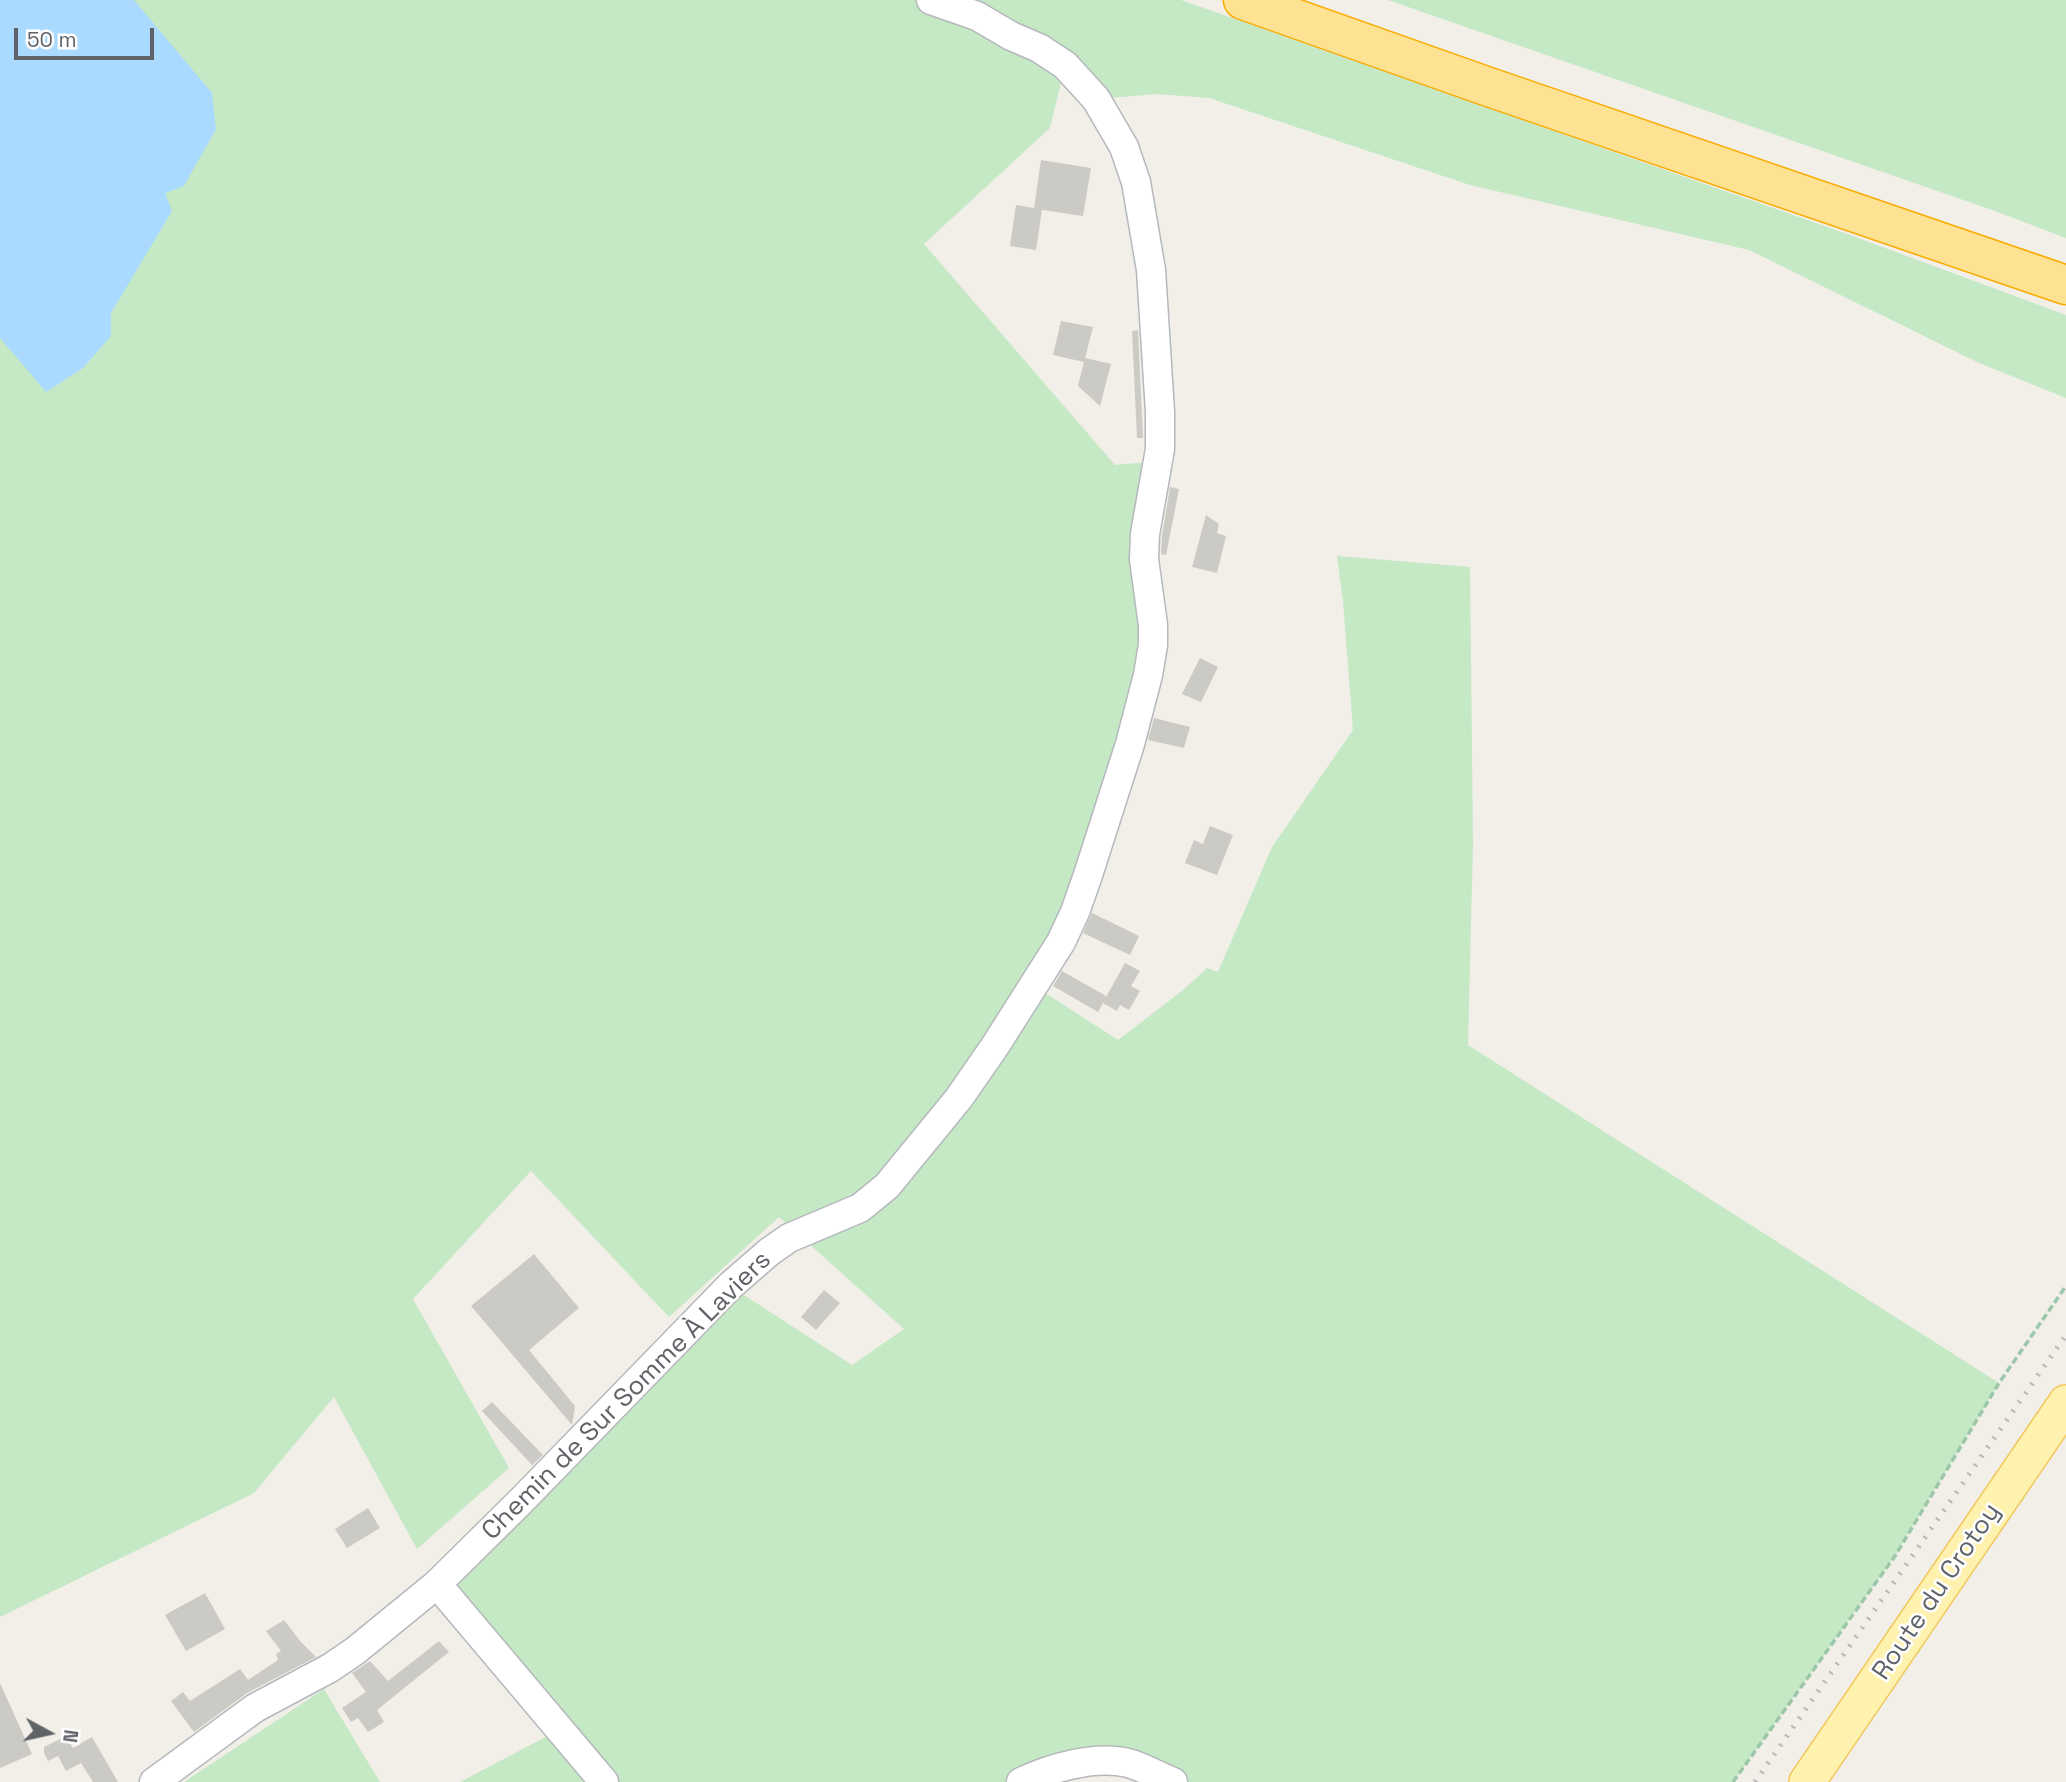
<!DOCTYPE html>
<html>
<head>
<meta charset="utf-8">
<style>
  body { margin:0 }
  #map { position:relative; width:2066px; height:1782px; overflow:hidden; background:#f1efe8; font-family:"Space Grotesk",sans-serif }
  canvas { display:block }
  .north { position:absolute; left:14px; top:1698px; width:70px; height:70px; -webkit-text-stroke:5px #fff; paint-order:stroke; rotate:98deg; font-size:19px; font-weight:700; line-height:28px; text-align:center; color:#5f6368 }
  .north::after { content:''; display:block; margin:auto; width:24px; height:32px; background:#5f6368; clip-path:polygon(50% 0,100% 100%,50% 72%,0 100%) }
  .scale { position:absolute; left:14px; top:28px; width:140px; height:32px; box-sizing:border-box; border:4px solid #5f6368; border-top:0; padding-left:9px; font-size:21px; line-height:24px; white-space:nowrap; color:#5f6368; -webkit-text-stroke:5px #fff; paint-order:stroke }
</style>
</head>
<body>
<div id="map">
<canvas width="2066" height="1782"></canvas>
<div class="north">N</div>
<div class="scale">50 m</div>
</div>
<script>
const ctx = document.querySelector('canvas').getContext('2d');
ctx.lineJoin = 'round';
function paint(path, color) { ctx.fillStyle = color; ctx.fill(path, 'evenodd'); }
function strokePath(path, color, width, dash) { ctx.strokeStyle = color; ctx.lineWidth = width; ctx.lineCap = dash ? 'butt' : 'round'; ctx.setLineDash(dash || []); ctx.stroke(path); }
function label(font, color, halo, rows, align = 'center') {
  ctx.font = font + ' "Space Grotesk",sans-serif'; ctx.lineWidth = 5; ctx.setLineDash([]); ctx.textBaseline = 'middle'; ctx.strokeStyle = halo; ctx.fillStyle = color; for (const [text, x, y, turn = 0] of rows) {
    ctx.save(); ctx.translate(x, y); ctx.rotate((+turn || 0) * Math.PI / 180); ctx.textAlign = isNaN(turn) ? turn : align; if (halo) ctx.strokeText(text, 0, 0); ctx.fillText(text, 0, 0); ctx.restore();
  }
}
paint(new Path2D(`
  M0 0H1181L1850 235 2066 315V398L1977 362 1749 250 1470 185 1209 98 1158 94 1096 99 1065 66 1050 128 924 244 1115 465 1158 461 1148 675 1033 985 1118 1040 1182 991 1207 968 1218 972 1272 847 1353 730 1343 601 1337 556 1470 567 1473 843 1468 1045 1999 1383 1895 1556 1733 1782H1173L1128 1763 1021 1782H460L559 1730 437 1584 730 1286 852 1365 904 1329 779 1217 669 1317 531 1171 413 1299 509 1468 417 1549 334 1397 254 1493 0 1617Z
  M1388 0H2066V238L1995 211Z
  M324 1689 380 1782H184Z`), '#c5e8c5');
paint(new Path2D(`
  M0 0H134L212 93 216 129 184 186 165 193 172 211 111 313V336L83 368 46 392 0 338Z`), '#aadaff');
paint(new Path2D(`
  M1041 160 1091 168 1083 216 1036 209 1042 210 1036 250 1010 246 1016 205 1034 208Z
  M1061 321 1093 327 1085 358 1111 364 1100 406 1078 386 1084 362 1053 355Z
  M1138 330 1143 438H1137L1132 331Z
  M1170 487 1179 489 1166 555 1161 554 1162 536Z
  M1206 515 1219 524 1217 533 1226 536 1217 573 1192 567Z
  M1200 658 1218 667 1201 702 1182 694Z
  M1154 718 1190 727 1184 748 1148 740Z
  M1210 826 1233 835 1217 875 1185 863 1194 840 1203 844Z
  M1092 913 1139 936 1130 955 1083 933Z
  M1125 963 1140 971 1131 986 1140 991 1129 1010 1120 1005 1117 1011 1103 1003 1098 1012 1053 986 1062 971 1106 996 1105 999Z
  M534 1254 579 1308 529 1350 575 1406 572 1425 471 1306Z
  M824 1290 840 1303 816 1330 801 1317Z
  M492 1402 543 1455 532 1465 482 1411Z
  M368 1508 380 1528 347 1548 335 1529Z
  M205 1593 225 1629 186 1651 165 1615Z
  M284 1620 300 1641 316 1657 247 1693 194 1732 171 1701 183 1692 190 1701 240 1669 248 1680 278 1660 276 1654 281 1651 266 1631Z
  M439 1641 449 1652 377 1710 384 1722 368 1732 358 1718 351 1722 342 1708 366 1692 352 1673 370 1661 388 1681Z
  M0 1683 32 1754 0 1768Z
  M66 1736 73 1748 92 1737 118 1782H93L81 1763 66 1771 58 1756 48 1761 44 1753V1747Z`), '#cccac5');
const minor = new Path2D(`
  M437 1584 604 1782
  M154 1782 255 1708 330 1668 355 1651 437 1584 522 1500 730 1286 769 1252 789 1238 860 1208 887 1186 959 1098 995 1046 1061 942 1075 912 1088 875 1130 744 1148 675 1153 645V625L1144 559 1145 534 1160 449V412L1151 270 1136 182 1124 147 1096 99 1065 65 1039 48 1011 36 977 16 931 0
  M1021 1782C1051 1768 1095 1755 1128 1763 1143 1767 1158 1776 1173 1782`);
const major = new Path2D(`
  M1807 1782 2066 1403`);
const highway = new Path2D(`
  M1243 0 1486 86 2066 285`);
strokePath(minor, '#b5b8bc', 31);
strokePath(major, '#f2c960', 38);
strokePath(highway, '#f9ab00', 41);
strokePath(new Path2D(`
  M1733 1782 1895 1556 1999 1383 2066 1286`), '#9cc7a9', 3.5, [7, 3.5]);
strokePath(minor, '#fff', 28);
strokePath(major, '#fff2af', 35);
strokePath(highway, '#fde293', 38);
strokePath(new Path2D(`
  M1755 1782 2066 1335`), '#b6b7b8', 5, [2, 9]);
label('26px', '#5f6368', '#fff', [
  ["Chemin de Sur Somme À Laviers",627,1396,-45],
  ["Route du Crotoy",1937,1592,-56]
]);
</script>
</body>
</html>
